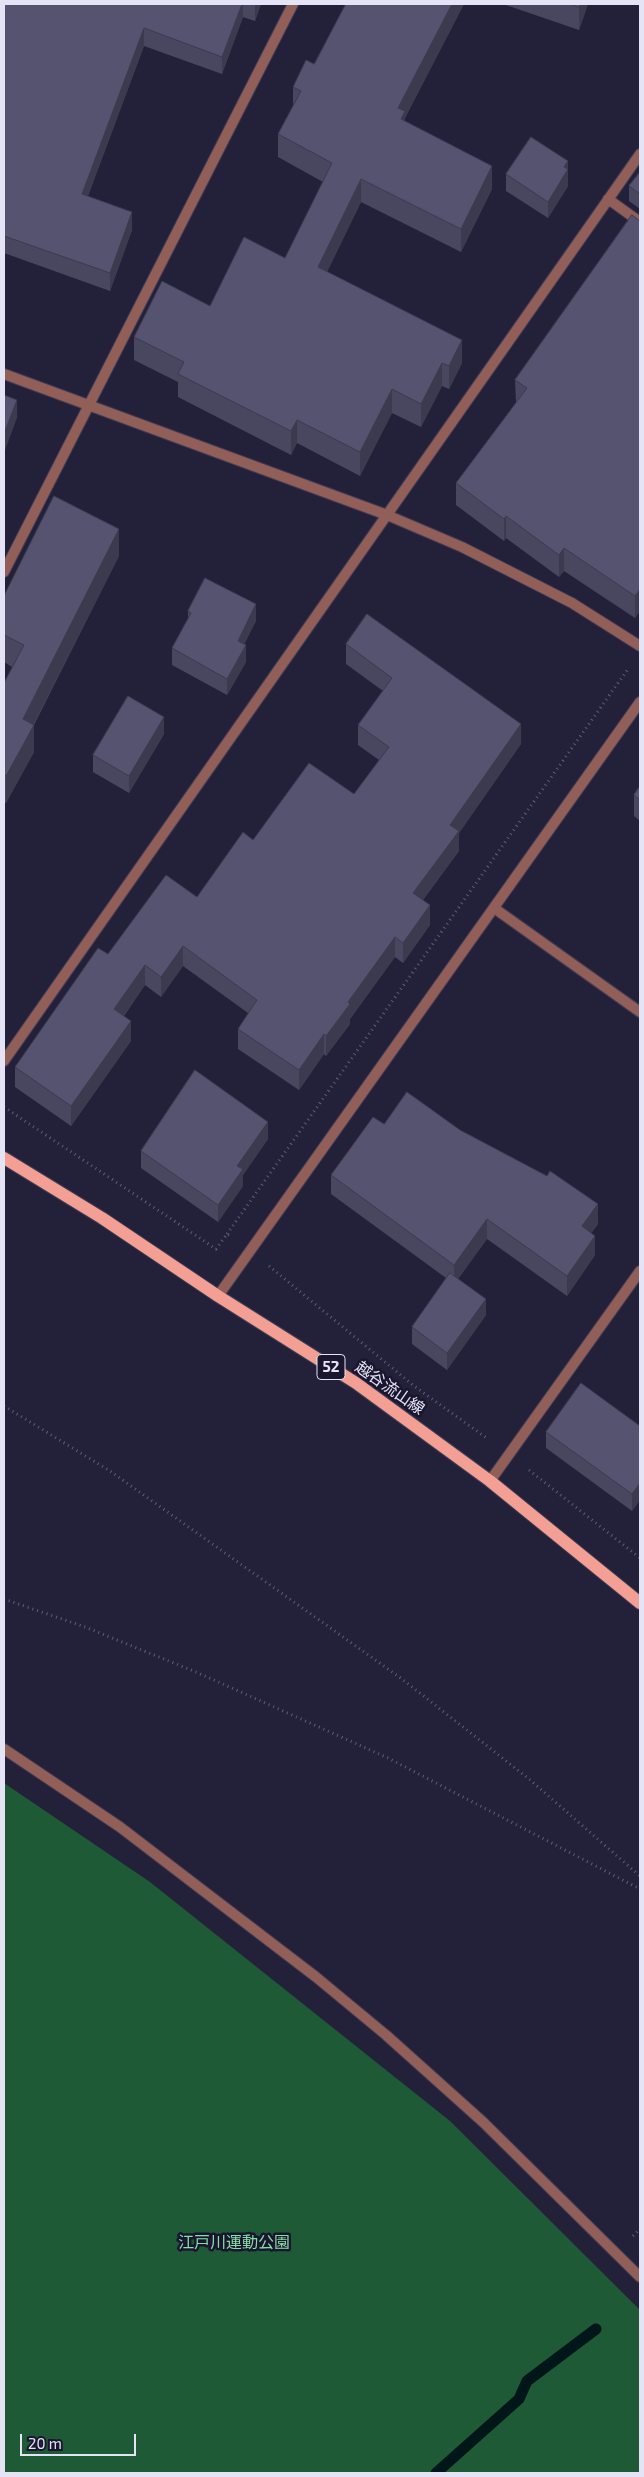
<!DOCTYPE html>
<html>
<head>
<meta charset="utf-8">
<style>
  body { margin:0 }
  #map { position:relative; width:644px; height:2477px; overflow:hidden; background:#23203a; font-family:"Exo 2",sans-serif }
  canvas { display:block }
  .frame { position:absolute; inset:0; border:5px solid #e5e4f6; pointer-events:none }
  .scale { position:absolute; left:20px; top:2434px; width:116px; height:22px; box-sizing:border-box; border:2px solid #e5e4f6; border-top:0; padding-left:6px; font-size:15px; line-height:18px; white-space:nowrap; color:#e5e4f6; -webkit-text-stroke:4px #1a162f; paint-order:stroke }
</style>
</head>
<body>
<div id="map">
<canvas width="644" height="2477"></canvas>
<div class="frame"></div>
<div class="scale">20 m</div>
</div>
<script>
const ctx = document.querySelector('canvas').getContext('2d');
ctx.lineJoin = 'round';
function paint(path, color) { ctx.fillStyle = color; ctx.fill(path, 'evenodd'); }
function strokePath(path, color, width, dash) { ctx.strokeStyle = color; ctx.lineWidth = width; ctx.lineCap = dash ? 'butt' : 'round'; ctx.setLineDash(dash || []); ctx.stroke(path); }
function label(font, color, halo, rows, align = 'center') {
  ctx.font = font + ' "Exo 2","Noto Sans JP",sans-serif'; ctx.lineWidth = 5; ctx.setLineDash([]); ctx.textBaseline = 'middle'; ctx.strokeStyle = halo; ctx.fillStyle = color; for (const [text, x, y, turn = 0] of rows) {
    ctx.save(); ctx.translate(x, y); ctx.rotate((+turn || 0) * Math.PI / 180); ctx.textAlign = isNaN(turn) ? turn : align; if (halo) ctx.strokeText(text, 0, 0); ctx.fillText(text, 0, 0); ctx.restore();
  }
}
paint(new Path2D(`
  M4 1783 150 1882 450 2121 640 2310V2473H4Z`), '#1f5a36');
strokePath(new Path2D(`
  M436 2473 519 2399 527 2381 596 2329`), '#001618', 11);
const service = new Path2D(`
  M494 908 640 1012
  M4 1749 120 1827 316 1977 386 2035 483 2122 640 2277`);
const minor = new Path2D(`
  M608 199 640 222
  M4 374 387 515 462 547 572 603 640 646
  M4 572 293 4
  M4 1061 640 154
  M490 1481 640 1271`);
const tertiary = new Path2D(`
  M218 1296 640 702`);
const primary = new Path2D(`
  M4 1158 102 1218 218 1296 356 1383 490 1481 640 1603`);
strokePath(service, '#3e3b54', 12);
strokePath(minor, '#3e3b54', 12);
strokePath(tertiary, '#3e3b54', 12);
strokePath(primary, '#3e3b54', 14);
strokePath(new Path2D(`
  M4 1107 216 1249 227 1234 231 1236
  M227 1234 628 669
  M269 1266 414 1386 488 1439
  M4 1406 110 1471 402 1679 529 1779 640 1876
  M529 1470 640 1558
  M4 1599 85 1627 196 1672 388 1758 640 1889
  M633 2236 640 2229`), '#605e75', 3, [1, 4]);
strokePath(service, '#915e58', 10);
strokePath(minor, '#915e58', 10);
strokePath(tertiary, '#915e58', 10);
strokePath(primary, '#f39f94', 12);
paint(new Path2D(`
  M4 4H261L255 21 243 17 222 74 144 46 88 196 132 230 110 291 4 253Z
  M346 4H464L405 118V122L492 189 461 252 361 202 327 272 462 363 449 389 442 386 421 427 392 413 360 476 297 443 291 455 178 397V382L134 360V337L210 306 285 258 323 182 278 157V134L293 107V87L314 64Z
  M503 4H588L579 30Z
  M568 169V186L548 218 506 191V174Z
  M640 172V209L629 201V186Z
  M640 221V611L635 618 564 571 559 577 506 538 504 541 456 505V483L516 403 515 380Z
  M119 556 34 725V752L6 803 4 802V683L12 667 4 662V596Z
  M188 611 256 621 244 644 246 662 227 695 172 665V648L188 619Z
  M346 644 521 744 459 833V851L423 900 430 925 403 963 395 957 350 1019V1024L326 1056 324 1054 299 1090 238 1049V1029L248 1013 183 966 161 997 145 985 124 1016 131 1041 71 1126 15 1087V1067L108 954 197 897 253 840 354 794 379 760 358 745V725L383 691 346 664Z
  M164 734 129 793 93 772V755Z
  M640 786V821L634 816V795Z
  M384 1124 460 1130 598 1224 591 1233 595 1255 567 1296 487 1239 458 1279 486 1315 447 1370 412 1344V1327L446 1278 331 1194V1175Z
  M268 1139 243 1175V1186L218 1222 141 1168V1151Z
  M640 1426V1500L632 1511 546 1448V1432Z`), '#494760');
paint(new Path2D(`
  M242 4H243V17L222 74V57Z
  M255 4H261L255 21Z
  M452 4H464L405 118V134L398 108Z
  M580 4H588L579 30V7Z
  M144 28V46L82 212V194Z
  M568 161V186L548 218V202L564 167Z
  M492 166V189L461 252V229Z
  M361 179V202L318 290V267Z
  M132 212V230L110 291V273Z
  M462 340V363L449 389V366Z
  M442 363V386L421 427V404Z
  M392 389V413L360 476V452Z
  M17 400V418L4 453V434Z
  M297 420V443L291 455V431Z
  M506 516V538L504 541V519Z
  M119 529V556L27 737 34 725V752L6 803V776L23 719Z
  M564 548V571L559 577V555Z
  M640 589V611L635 618V596Z
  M256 604V621L238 657V641Z
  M246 645V662L227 695V679Z
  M164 717V734L129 793V776Z
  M521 724V744L459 833V851L413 913V893L450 825Z
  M430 905V925L403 963V943Z
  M395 937V957L350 1019V1024L326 1056V1036L348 1002Z
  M183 946V966L161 997V977Z
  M145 965V985L114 1029V1009Z
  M131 1021V1041L71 1126V1106Z
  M324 1034V1054L299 1090V1070Z
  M268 1122V1139L243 1175V1186L218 1222V1205L237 1166Z
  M598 1204V1224L582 1246V1226Z
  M487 1219V1239L454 1284V1265Z
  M595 1236V1255L567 1296V1276Z
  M486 1299V1315L447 1370V1353Z
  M640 1483V1500L632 1511V1494Z`), '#3c3a4e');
const building = new Path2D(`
  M4 4H242L222 57 144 28 82 194 132 212 110 273 4 236Z
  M346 4H452L398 108 405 111 401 119 492 166 461 229 361 179 318 267 462 340 449 366 442 363 421 404 392 389 360 452 297 420 291 431 178 374 184 362 134 337 162 281 210 306 244 237 285 258 332 163 278 134 301 91 293 87 306 60 314 64Z
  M570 4H580L579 7Z
  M531 137 568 161 564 167 568 169 548 202 506 174Z
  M640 172V194L629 186Z
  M632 215 640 221V589L635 596 564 548 559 555 506 516 504 519 456 483 527 388 515 380Z
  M4 395 17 400 4 434Z
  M54 496 119 529 23 719 34 725 6 776 4 775V683L24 645 4 635V596Z
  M205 578 256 604 238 641 246 645 227 679 172 648 191 613 188 611Z
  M367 614 521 724 450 825 459 831 413 893 430 905 403 943 395 937 348 1002 350 1004 326 1036 324 1034 299 1070 238 1029 257 1000 183 946 161 977 145 965 114 1009 131 1021 71 1106 15 1067 98 948 108 954 166 875 197 897 243 832 253 840 309 763 354 794 389 747 358 725 392 678 346 644Z
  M128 696 164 717 129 776 93 755Z
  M640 786V800L634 795Z
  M195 1070 268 1122 237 1166 243 1169 218 1205 141 1151Z
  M407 1092 460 1130 547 1176 550 1171 598 1204 582 1226 595 1236 567 1276 487 1219 454 1265 331 1175 373 1117 384 1124Z
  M450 1273 486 1299 447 1353 412 1327Z
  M581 1383 640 1426V1483L632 1494 546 1432Z`);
paint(building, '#555370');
strokePath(building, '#3c3a4e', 1);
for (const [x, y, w] of [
  [331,1367,28]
]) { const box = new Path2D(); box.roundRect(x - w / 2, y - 12.5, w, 25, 4); ctx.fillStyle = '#1a162f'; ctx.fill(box); strokePath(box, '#e5e4f6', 1); }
label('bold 15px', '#e5e4f6', null, [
  ["52",331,1367]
]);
label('16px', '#e5e4f6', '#1a162f', [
  ["越谷流山線",390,1388,35]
]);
label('16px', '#86dfa3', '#1a162f', [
  ["江戸川運動公園",234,2243]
]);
</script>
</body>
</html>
